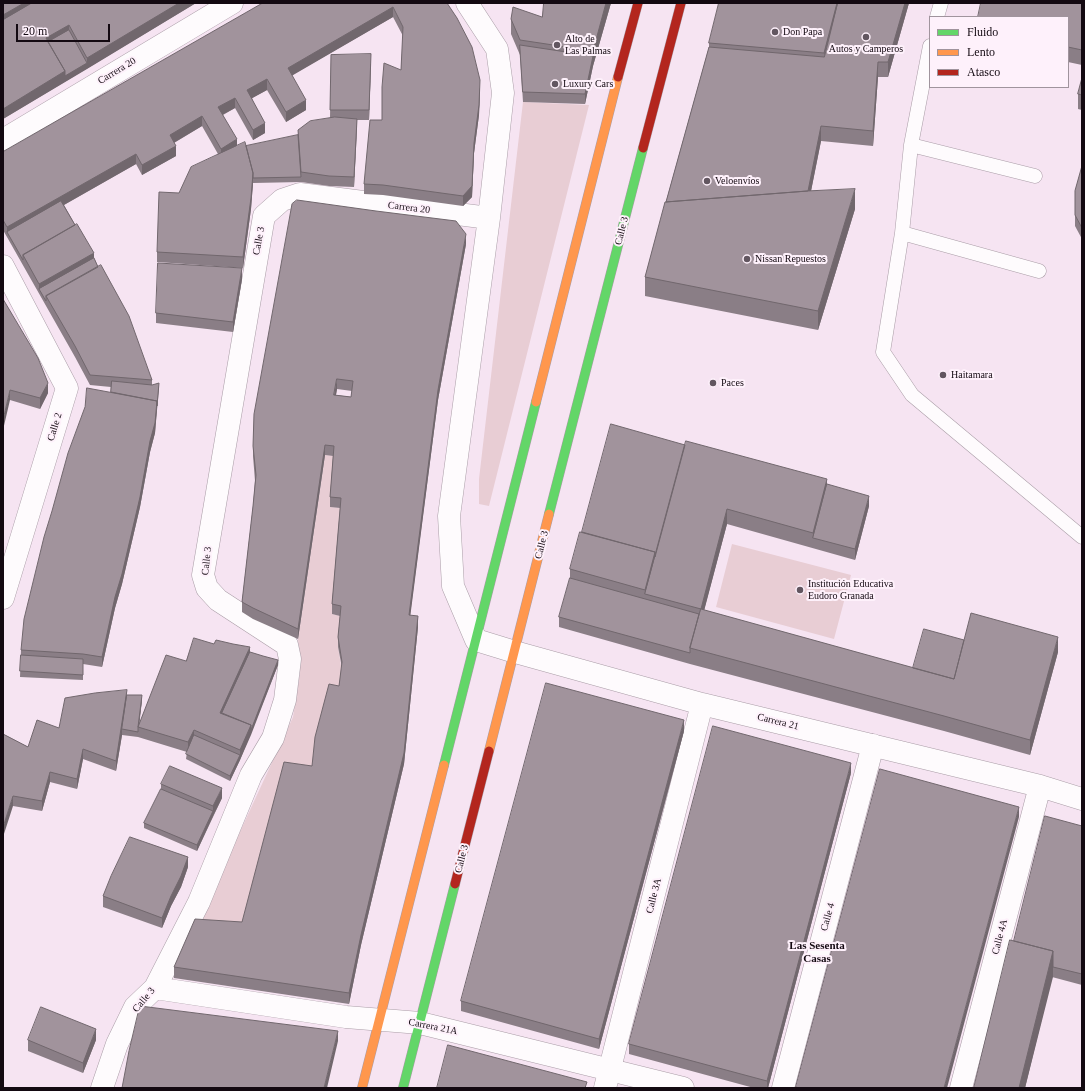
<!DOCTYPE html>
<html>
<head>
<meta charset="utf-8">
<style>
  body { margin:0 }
  #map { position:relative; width:1085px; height:1091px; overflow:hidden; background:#f6e4f2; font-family:"Times New Roman",serif }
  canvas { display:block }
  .frame { position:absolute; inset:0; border:4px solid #130911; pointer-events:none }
  .legend { position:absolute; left:929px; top:16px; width:140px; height:72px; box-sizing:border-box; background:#fef1fb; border:1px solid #a0949d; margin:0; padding:5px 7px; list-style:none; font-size:12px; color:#130911 }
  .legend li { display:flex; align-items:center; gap:8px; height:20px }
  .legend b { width:20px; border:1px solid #a0949d }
  .scale { position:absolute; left:16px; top:24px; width:94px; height:18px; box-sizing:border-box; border:2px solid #130911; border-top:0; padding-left:5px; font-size:12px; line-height:14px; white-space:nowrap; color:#130911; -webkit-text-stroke:3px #fef1fb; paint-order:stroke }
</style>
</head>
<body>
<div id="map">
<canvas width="1085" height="1091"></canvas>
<div class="frame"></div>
<ul class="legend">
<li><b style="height:5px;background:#63d668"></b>Fluido</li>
<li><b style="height:5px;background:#ff974d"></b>Lento</li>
<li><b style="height:5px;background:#b3261e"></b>Atasco</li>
</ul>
<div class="scale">20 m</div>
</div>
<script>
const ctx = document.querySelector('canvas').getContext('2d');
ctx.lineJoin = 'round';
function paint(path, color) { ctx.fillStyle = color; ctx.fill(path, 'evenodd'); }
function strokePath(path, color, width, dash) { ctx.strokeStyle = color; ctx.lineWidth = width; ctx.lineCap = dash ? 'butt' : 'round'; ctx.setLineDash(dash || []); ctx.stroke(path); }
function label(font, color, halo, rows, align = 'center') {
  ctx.font = font + ' "Times New Roman",serif'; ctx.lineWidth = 4; ctx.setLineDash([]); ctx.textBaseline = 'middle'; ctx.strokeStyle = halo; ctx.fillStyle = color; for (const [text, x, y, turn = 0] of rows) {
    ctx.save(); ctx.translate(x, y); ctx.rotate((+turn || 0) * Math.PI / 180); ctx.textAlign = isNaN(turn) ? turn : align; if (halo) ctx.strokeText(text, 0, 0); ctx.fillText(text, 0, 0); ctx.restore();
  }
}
paint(new Path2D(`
  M523 102 589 105 489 506 479 504V479Z
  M325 455 334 456 330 507 341 508 332 614 341 616 338 647 342 672 339 696 312 776 242 932 195 929 293 717 300 673 298 639Z
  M732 544 851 575 834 639 716 607Z`), '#e8cdd4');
const lane = new Path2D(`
  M937 17 941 3
  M930 46 911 145 902 233 883 352 912 395 1082 537
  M911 145 1035 176
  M902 233 1039 271`);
const street = new Path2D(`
  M467 3 497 49 503 93 489 218 449 516 453 586 476 640 515 652 702 704 1040 786 1082 799
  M3 140 232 3
  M3 266 67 388 3 598
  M155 988 346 1017 420 1023 683 1088
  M102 1088 117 1044 135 1007 155 988 199 902 251 775 273 738 285 700 290 659 287 645 218 600 207 588 203 575 264 216 282 200 300 194 489 218
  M605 1088 702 704
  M783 1088 873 745
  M961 1088 1040 786`);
const fast = new Path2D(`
  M549 514 643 148
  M444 765 536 402
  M403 1088 455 884`);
const slow = new Path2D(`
  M536 402 618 77
  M489 751 549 514
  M362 1088 444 765`);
const jam = new Path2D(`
  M618 77 638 3
  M643 148 681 3
  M455 884 489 751`);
strokePath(lane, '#aa9da7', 15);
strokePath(street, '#aa9da7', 23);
strokePath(fast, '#aa9da7', 10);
strokePath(slow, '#aa9da7', 10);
strokePath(jam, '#aa9da7', 10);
strokePath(lane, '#fefbfd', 14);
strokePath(street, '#fefbfd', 22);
strokePath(fast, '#63d668', 9);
strokePath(slow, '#ff974d', 9);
strokePath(jam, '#b3261e', 9);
paint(new Path2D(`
  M3 3H196L3 119Z
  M263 3H447L480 90 479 115 474 153 472 197 463 206 383 195 364 194V184L382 120 401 70 403 36 393 17 292 75 306 110 286 122 267 90 252 98 265 133 253 140 235 108 223 115 237 146H246L298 135V130L330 118 331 55 371 64 369 120H357L354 187 329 186 301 182 253 183 251 209 243 268 157 262V252L179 193 218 154 202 126 174 143 176 156 142 175 136 164 64 205 94 258 152 380V385L159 388 155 433 150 452 140 507 122 584 115 608 102 667 83 664V680L20 677 21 650 111 392V387L90 385 75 357 3 230V152Z
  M611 3 593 66 585 104 523 102 520 55 511 34V19L542 17Z
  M719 3H909L888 77H878L873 146 821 141 811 191 855 209 818 330 645 296V277L709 47V43Z
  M1082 3V65L1068 62V17Z
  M1082 78V110L1078 109V94Z
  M1082 166V239L1075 226V191Z
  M466 244 438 400 410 615 418 627 404 764 361 945 349 1004 174 978V967L242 922 312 766 339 686 342 668 338 647V637L340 616 332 614V604L340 508 330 507V497L333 456 325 455 298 639 253 619 242 612V602L253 506 255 481 253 456 254 414ZM337 389 352 391 351 397 336 395Z
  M242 279 233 332 156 323V313Z
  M3 299 48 393 40 409 10 400Z
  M685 445 827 484 869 506 855 560 727 524 704 610 913 668 964 640 1058 652 1030 755 944 731 690 664 559 627V617L570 578V569L582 532Z
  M214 644 250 652 278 665 240 760 230 781 186 759 187 752 138 737 122 735 116 771 83 759 77 789 50 782 42 811 13 806 3 734 28 747 59 728 127 695 142 700 139 723 186 661Z
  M684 731 599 1049 461 1011V1001Z
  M851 773 768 1088H754L629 1054V1044Z
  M161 784 222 798 197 851 144 828V823L161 789Z
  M1082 826V985L1052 977 1025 1088H974L1014 941Z
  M188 867 181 887 171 906 162 928 103 907V896Z
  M28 1040H96L83 1073 28 1051Z`), '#8a7e86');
paint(new Path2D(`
  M24 3H50L3 30V15Z
  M179 3H196L87 69V58Z
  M606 3H611L593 66 585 104V94L593 56V51Z
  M837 3H842L824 72V53Z
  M905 3H909L888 77V62Z
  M393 7V17L288 78V68Z
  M69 25V35L48 47 46 38Z
  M371 54V64L369 120V110Z
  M878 62V77L873 146V131Z
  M87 63V69L3 119V109L65 71Z
  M267 79V90L247 101V90Z
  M480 90 479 115 474 153 472 197 463 206V196L474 143Z
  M235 98V108L218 117V107Z
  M306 100V110L286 122V112Z
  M202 116V126L170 145V135Z
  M357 119V129L354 187V177Z
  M265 123V133L253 140V130Z
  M821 126V141L807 211V196Z
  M237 139V149L221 159V149Z
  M176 146V156L142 175V165Z
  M136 154V164L9 236 7 232V227Z
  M253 173V183L251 209 243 268V257Z
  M855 189V209L818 330V311Z
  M466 234V244L438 400 409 626V615L438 390Z
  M94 253V264L39 289V294V284Z
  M242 268V279L233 332V322Z
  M337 379V389L334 405V395Z
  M48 383V393L40 409V398Z
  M159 383 155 433 150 452 140 507 122 584 115 608 102 667V657Z
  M10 390V400L3 430V420Z
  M325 445V455L298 639V629Z
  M827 479V494L813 538V533Z
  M869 496V506L855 560V549Z
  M727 509V524L694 649 701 609Z
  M655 552V561L645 594V590Z
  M418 616V627L404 764 361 945 349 1004V993Z
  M1058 637V652L1030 755V740Z
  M250 647V657L222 719 220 713Z
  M278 660V665L251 735 240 760 230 781V776L240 755V750Z
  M127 690V701L122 729V735L116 771V761Z
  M142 695V700L139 727H138Z
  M684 720V731L599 1049V1039Z
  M194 730V741L188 753V742Z
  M83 749V759L77 789V779Z
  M851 763V773L768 1088H767V1081Z
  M50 772V782L42 811V801Z
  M222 788V798L213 816V806Z
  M13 796V806L3 837V827Z
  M1019 807V817L947 1088H944Z
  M213 811V816L197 851V845Z
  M188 857V867L181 887 171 906 162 928V918L171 896Z
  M1053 951V977L1025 1088H1019Z
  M96 1029V1040L83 1073V1063Z
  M338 1031V1041L327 1088H324Z`), '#71676d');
const building = new Path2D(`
  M3 3H24L3 15Z
  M32 3H179L87 58 69 25 46 38 65 71 3 109V20Z
  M263 3H447L457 18 472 47 480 80 479 105 474 143 472 186 463 196 383 185 364 184 370 120H382V87L384 63 401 70 403 27 393 7 288 68 306 100 286 112 267 79 247 90 265 123 253 130 235 98 218 107 237 139 221 149 202 116 170 135 176 146 142 165 136 154 7 227 3 220V152Z
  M544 3H606L593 51 520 40 511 19 513 7 542 17Z
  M719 3H837L824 53 709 43Z
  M838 3H905L888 62H878L873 131 821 126 808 191 666 202 709 47 824 57Z
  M981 3H1082V50L1068 47V17H978Z
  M69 30 87 63 65 76V71L48 42Z
  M520 45 593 56 585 94 523 92Z
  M371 54 369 110H330L331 55Z
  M1082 78V95L1078 94Z
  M335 117 357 119 354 177 329 176 301 172 298 130 310 121Z
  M298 135 301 177 253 178V173L246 146Z
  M245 142 253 173 251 198 243 257 157 252 159 192 179 193 191 167Z
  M1082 166V228L1075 215V191Z
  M855 189 818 311 645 277 665 202 807 191Z
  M297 200 376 211 456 221 466 234 438 390 409 615 418 616 404 753 361 935 349 993 174 967 195 919 242 922 284 762 312 766 315 737 329 684 339 686 342 662 338 637 341 606 332 604 341 498 330 497 334 446 325 445 298 629 253 608 242 602 253 506 256 475 253 446 254 414 292 204ZM337 379 353 381 351 397 334 395Z
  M61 201 75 225 23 255V260L7 232Z
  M77 224 94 253 39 284 23 255Z
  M94 258 98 267 46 296V301L39 289Z
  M158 263 242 268 233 322 156 313Z
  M101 265 129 316 152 380 90 375 75 346 46 296Z
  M3 299 38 358 48 383 40 398 10 390 3 420Z
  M112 381 152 385 159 383 157 406V401L111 392Z
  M87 388 157 401 155 423 150 441 140 497 122 574 115 597 102 657 83 654 21 650 24 619 44 537 52 511 68 453 85 407Z
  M611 424 685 445 655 557V552L582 532Z
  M686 441 827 479 813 533 727 509 701 609 645 594Z
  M827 484 869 496 855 549 813 538Z
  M580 532 655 552 645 590 570 569Z
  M570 578 699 614 690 648V653L559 617Z
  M701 609 954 679 971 613 1058 637 1030 740 944 716 690 648Z
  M924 629 964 640 954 679 913 668Z
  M194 638 214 644 216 640 233 644 250 647 220 713 251 725 240 750 194 730 188 742 138 727 166 655 186 661Z
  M250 652 263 656 278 660 251 730V725L222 713Z
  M21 655 83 659V675L20 671Z
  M546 683 684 720 599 1039 461 1001Z
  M127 690 116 761 83 749 77 779 50 772 42 801 13 796 3 827V734L28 747 37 720 59 728 65 698 95 693Z
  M127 695H142L138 727V732L122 729Z
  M713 726 851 763 767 1081 629 1044Z
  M194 735 240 755 230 776 186 754Z
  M170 766 222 788 213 806 161 784Z
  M880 769 1019 807 944 1088H799L796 1087Z
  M161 789 213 811 197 845 144 823Z
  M1045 816 1082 826V974L1053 967V951L1014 941Z
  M130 837 188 857 181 876 171 896 162 918 103 896 111 876Z
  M1010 940 1053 951 1019 1088H974Z
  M140 1006 338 1031 324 1088H122L129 1051Z
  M41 1007 96 1029 83 1063 28 1040Z
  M448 1045 587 1082 585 1088H437Z`);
paint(building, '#a1939c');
strokePath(building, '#71676d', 1);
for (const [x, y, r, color] of [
  [775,32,4,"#625660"],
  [866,37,4,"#625660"],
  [557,45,4,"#625660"],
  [555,84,4,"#625660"],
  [707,181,4,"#625660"],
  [747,259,4,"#625660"],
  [943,375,4,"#625660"],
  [713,383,4,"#625660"],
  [800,590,4,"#625660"]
]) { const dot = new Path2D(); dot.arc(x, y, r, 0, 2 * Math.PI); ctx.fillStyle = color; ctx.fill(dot); strokePath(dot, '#fef1fb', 1.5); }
label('10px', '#130911', '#fef1fb', [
  ["Don Papa",783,32],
  ["Alto de",565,39],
  ["Las Palmas",565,51],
  ["Autos y Camperos",866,49,"center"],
  ["Luxury Cars",563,84],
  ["Veloenvíos",715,181],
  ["Nissan Repuestos",755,259],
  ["Haitamara",951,375],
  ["Paces",721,383],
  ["Institución Educativa",808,584],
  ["Eudoro Granada",808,596]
], 'left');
label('10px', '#130911', '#fef1fb', [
  ["Carrera 20",117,71,-31],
  ["Carrera 20",409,208,7],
  ["Calle 3",622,231,-76],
  ["Calle 3",259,241,-80],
  ["Calle 2",55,427,-73],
  ["Calle 3",542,545,-76],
  ["Calle 3",207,561,-84],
  ["Carrera 21",778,722,14],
  ["Calle 3",462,859,-76],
  ["Calle 3A",654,896,-76],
  ["Calle 4",828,917,-75],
  ["Calle 4A",1000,937,-75],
  ["Calle 3",144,1000,-50],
  ["Carrera 21A",433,1027,11]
]);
label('bold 11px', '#130911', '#fef1fb', [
  ["Las Sesenta",817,946],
  ["Casas",817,959]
]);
</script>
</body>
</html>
